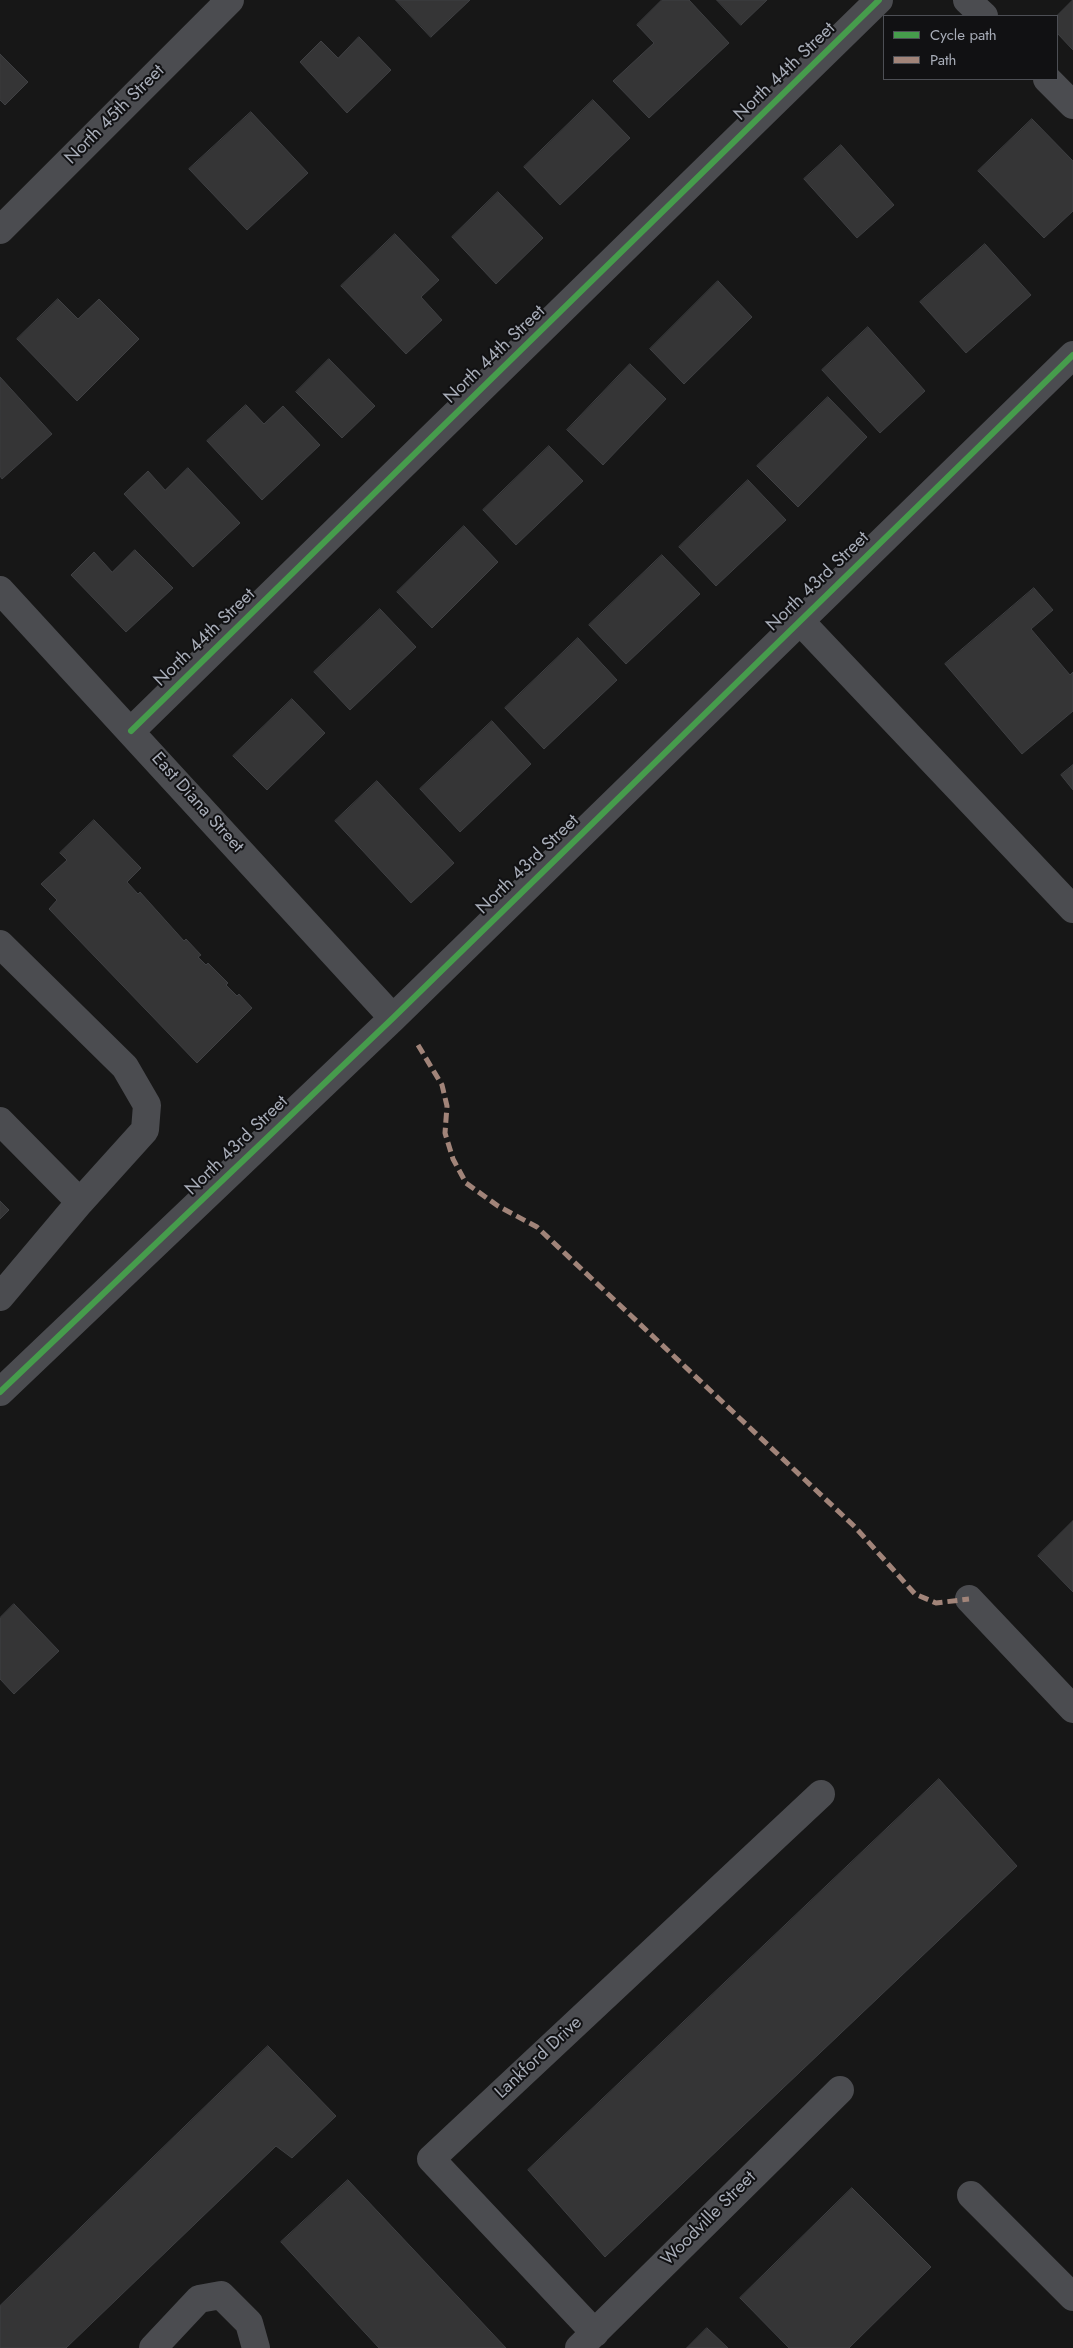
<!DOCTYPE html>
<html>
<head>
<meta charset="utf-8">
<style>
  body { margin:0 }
  #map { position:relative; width:1073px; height:2348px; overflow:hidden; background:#171717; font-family:Jost,sans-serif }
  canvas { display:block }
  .legend { position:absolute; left:883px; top:15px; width:175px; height:65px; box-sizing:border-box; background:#111113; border:1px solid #4d4f55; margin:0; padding:6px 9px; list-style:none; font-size:15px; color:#a8adb8 }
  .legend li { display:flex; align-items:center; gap:10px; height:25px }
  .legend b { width:25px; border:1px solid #4d4f55 }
</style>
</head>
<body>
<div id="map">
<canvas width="1073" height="2348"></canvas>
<ul class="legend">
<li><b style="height:6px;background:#469c4c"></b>Cycle path</li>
<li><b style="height:6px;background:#a18479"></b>Path</li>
</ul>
</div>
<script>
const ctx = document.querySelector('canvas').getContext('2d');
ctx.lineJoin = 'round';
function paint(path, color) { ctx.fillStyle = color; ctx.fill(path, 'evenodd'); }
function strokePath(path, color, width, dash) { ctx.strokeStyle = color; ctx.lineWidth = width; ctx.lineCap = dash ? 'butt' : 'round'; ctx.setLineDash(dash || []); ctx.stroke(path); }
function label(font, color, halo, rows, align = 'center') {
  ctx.font = font + ' Jost,sans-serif'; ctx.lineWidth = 4; ctx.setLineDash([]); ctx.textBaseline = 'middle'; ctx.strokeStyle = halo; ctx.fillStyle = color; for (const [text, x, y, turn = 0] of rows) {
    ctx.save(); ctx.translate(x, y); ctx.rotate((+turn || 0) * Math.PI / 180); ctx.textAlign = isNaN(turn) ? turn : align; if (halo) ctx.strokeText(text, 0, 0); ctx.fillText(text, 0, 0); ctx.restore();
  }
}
const building = new Path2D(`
  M396 0H470L431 37Z
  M662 0H689L729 43 649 118 613 81 654 43 637 25Z
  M717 0H767L741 25Z
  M1073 0V50L1057 33V16Z
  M359 37 391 70 347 113 300 62 321 41 338 58Z
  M0 54 28 82 5 105 0 100Z
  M593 100 630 138 560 205 524 167Z
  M251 112 308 173 247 230 189 169Z
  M1032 119 1073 161V211L1044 238 978 171Z
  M841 145 894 205 857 238 804 179Z
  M498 192 543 238 496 284 452 237Z
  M395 234 439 280 421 297 442 320 406 354 341 286Z
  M985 244 1031 295 966 353 920 302Z
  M718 281 752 317 684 384 650 349Z
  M58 299 78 319 99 299 139 339 77 401 17 339Z
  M868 327 925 391 880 433 822 370Z
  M329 359 375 406 342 438 296 392Z
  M630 364 666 399 603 465 567 430Z
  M0 377 52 434 2 479 0 476Z
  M828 397 867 437 798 507 757 466Z
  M246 405 264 424 283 406 320 445 262 500 207 441Z
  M549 446 583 481 516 545 483 510Z
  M188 468 240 523 193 567 124 494 148 471 165 490Z
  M748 480 786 520 716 586 679 547Z
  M464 526 498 562 432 628 397 592Z
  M135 550 173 588 126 632 71 575 94 552 112 572Z
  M662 555 700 594 626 664 589 625Z
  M1034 588 1053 610 1031 629 1070 675 1073 672V711L1022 754 945 664Z
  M380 609 416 647 350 710 314 672Z
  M578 638 617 680 544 749 505 708Z
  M292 699 325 733 267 790 233 756Z
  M492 721 531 764 460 832 420 789Z
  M1073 765V790L1061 775Z
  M377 781 454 863 411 903 335 821Z
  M94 820 141 868 127 882 138 894 140 892 184 941 186 939 201 955 198 957 206 965 208 963 228 983 226 985 237 996 239 994 252 1008 197 1063 49 909 57 900 41 884 67 860 60 853Z
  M0 1201 9 1210 0 1219Z
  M1073 1521V1592L1038 1556Z
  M14 1604 59 1651 14 1694 0 1679V1618Z
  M939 1779 1017 1866 605 2257 528 2170Z
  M268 2046 336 2116 292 2158 276 2146 66 2348H0V2306Z
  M348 2180 506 2348H379L281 2242Z
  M852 2188 931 2267 849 2348H789L740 2298Z
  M707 2328 728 2348H687Z`);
paint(building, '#353536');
strokePath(building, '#3f4043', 1);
strokePath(new Path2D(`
  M967 0 984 16
  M1047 79 1073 105
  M0 230 230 0
  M0 590 393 1018
  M800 621 1073 909
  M131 731 879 0
  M0 944 125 1067 147 1105 145 1130 80 1202 0 1297
  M0 1121 80 1202
  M0 1392 393 1018 1073 355
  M969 1599 1073 1709
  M971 2195 1073 2297
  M595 2333 431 2159 821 1794
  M153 2348 199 2299 221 2295 249 2323 256 2348
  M579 2348 840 2090`), '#4b4c50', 28);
strokePath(new Path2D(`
  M418 1045 442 1085 447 1106 445 1133 453 1159 466 1183 498 1206 537 1227 855 1527 915 1594 936 1603 969 1599`), '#a18479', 5, [10, 5]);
strokePath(new Path2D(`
  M131 731 879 0
  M0 1392 393 1018 1073 355`), '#469c4c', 6);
label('18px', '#a8adb8', '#111113', [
  ["North 44th Street",785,72,-44],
  ["North 45th Street",115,115,-45],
  ["North 44th Street",495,355,-44],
  ["North 43rd Street",818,582,-44],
  ["North 44th Street",205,638,-44],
  ["East Diana Street",197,803,48],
  ["North 43rd Street",528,865,-44],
  ["North 43rd Street",237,1146,-44],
  ["Lankford Drive",539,2058,-43],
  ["Woodville Street",709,2219,-45]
]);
</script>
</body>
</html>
